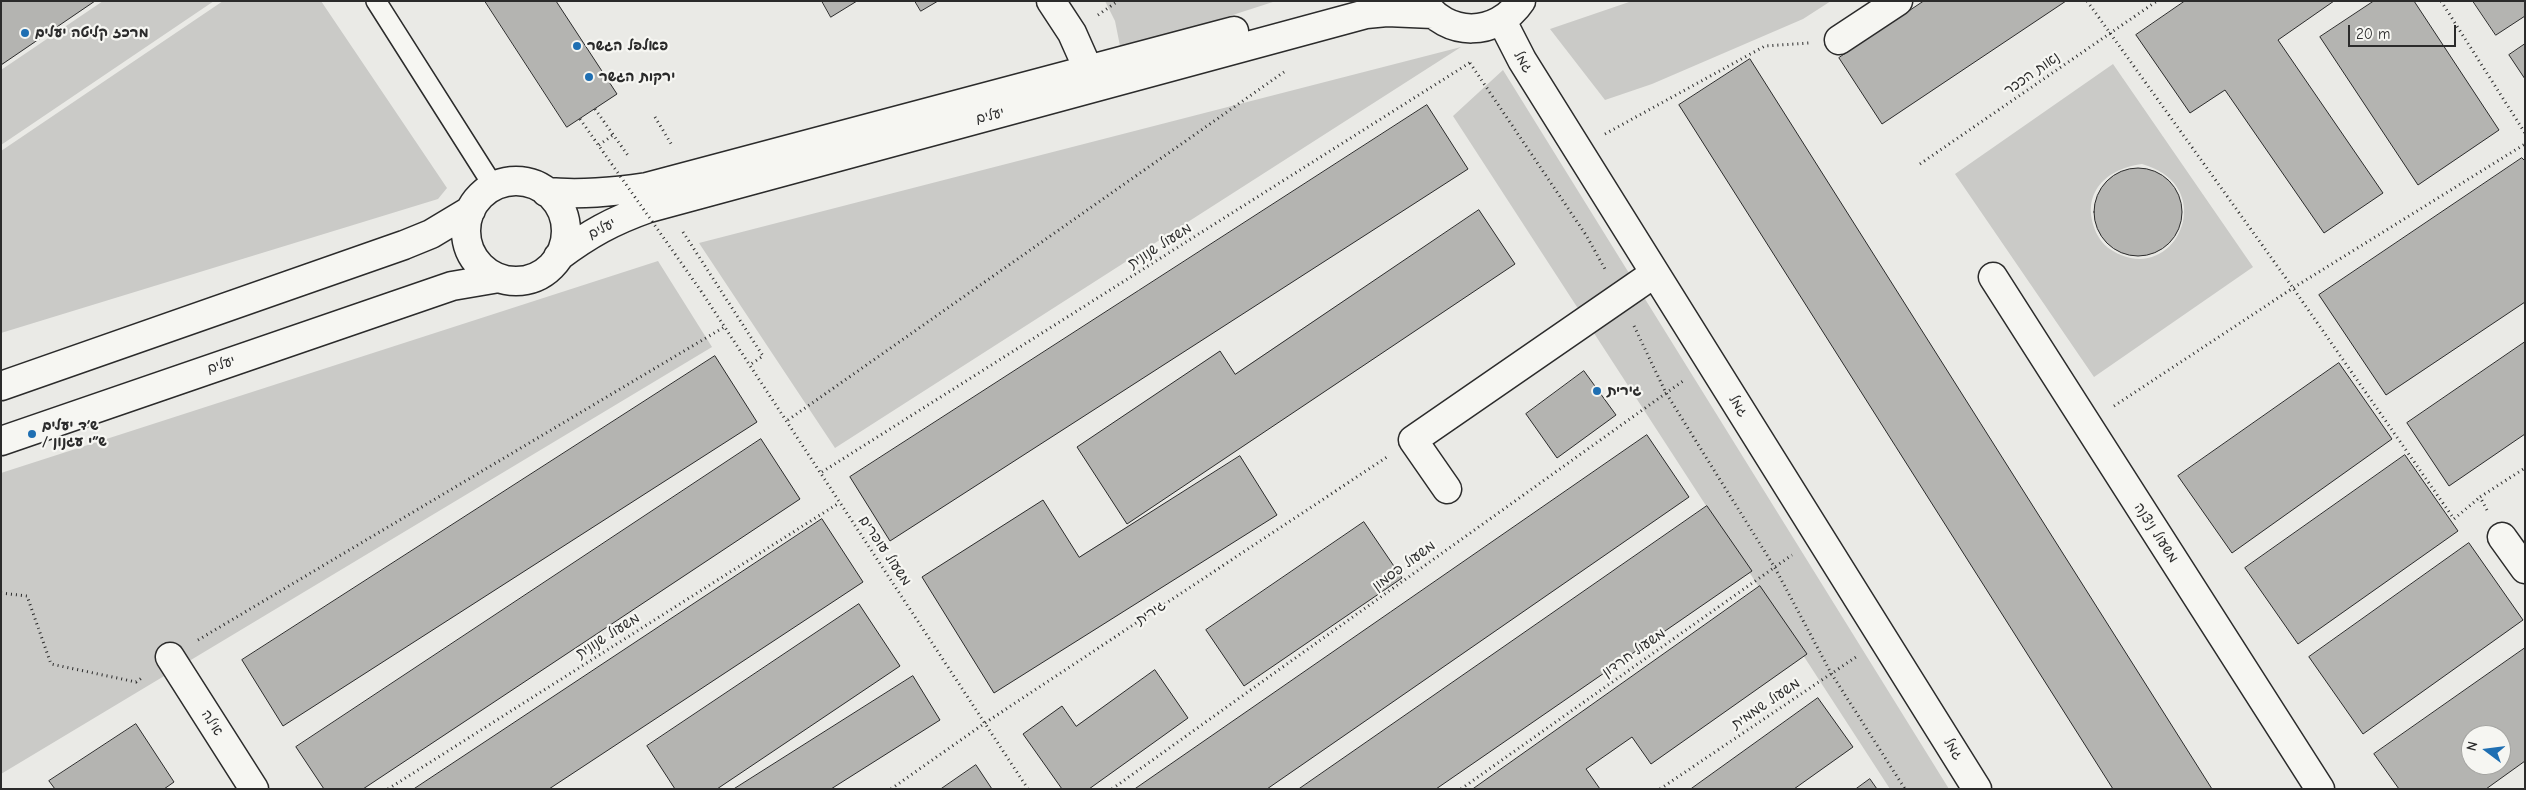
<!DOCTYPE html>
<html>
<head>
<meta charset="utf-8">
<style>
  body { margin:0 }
  #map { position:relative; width:2526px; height:790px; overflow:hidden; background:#eaeae6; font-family:"Comic Neue",sans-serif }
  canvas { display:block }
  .frame { position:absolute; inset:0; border:2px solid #2b2b2b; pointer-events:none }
  .north { position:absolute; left:2461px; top:725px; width:50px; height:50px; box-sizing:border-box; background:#f6f6f2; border:1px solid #a5a5a2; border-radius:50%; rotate:285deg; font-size:14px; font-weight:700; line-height:20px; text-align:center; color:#2b2b2b }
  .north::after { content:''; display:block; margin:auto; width:18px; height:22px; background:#1f6fb2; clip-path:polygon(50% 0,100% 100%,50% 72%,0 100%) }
  .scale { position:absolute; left:2348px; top:25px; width:108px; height:22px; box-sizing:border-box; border:2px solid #2b2b2b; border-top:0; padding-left:6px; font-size:15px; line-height:18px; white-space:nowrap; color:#2b2b2b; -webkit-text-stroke:4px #f6f6f2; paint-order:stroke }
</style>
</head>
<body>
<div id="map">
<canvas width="2526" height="790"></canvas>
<div class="frame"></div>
<div class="north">N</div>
<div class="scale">20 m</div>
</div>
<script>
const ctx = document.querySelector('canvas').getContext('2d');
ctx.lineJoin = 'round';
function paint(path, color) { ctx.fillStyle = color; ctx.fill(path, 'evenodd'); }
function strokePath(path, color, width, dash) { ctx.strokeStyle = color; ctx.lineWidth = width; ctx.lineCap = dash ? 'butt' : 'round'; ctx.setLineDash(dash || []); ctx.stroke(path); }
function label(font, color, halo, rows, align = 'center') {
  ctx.font = font + ' "Comic Neue","Playpen Sans Hebrew",sans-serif'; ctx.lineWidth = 4.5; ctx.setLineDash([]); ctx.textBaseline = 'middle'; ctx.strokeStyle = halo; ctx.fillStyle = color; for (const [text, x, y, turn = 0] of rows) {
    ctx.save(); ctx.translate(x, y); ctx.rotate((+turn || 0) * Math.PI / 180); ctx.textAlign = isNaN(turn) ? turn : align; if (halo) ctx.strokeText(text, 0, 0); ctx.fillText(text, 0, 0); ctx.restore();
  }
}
paint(new Path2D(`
  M103 1H214L1 145V70Z
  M223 1H321L447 188 438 199 1 333V151Z
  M1105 1H1276L1121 51 1115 21Z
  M1632 1H1831L1803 19 1652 84 1605 100 1550 29Z
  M1461 47 835 448 699 243Z
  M2113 64 2253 267 2094 377 1955 174ZM2142 164C2218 185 2179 279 2121 255 2111 251 2103 245 2098 236 2078 197 2103 169 2142 164Z
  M1503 70 1949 789H1890L1453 116Z
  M658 261 712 347 1 774V473Z`), '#cacac7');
const building = new Path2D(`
  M1 1H95L1 65Z
  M485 1H556L617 94 567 127Z
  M822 1H857L831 17Z
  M915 1H938L921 11Z
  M1924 1H2066L1882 124 1839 58Z
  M2185 1H2334L2278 40 2383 193 2324 233 2225 90 2190 113 2136 35Z
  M2374 1H2414L2499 130 2418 185 2320 37Z
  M2473 1H2525V16L2496 35Z
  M2525 44V79L2509 55Z
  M1750 59 2212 789H2113L1679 105Z
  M1427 105 1468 169 890 541 850 477Z
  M2522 158 2525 161V302L2386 395 2319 295Z
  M2094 212a44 44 0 1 1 88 0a44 44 0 1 1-88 0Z
  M1479 210 1515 264 1127 524 1077 447 1220 351 1235 374Z
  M2525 342V434L2449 486 2407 423Z
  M715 356 757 422 283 726 242 660Z
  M2339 363 2392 439 2232 553 2178 476Z
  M1584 371 1616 415 1557 458 1526 414Z
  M1647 435 1689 497 1267 789H1135Z
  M761 439 800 499 363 789H324L296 747Z
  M2405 455 2458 531 2298 644 2245 568Z
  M1240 456 1277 515 994 693 922 577 1043 500 1079 557Z
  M1707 506 1752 571 1436 789H1299Z
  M822 519 863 582 549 789H414Z
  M1364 522 1402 578 1244 686 1206 630Z
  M2469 543 2523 620 2363 734 2309 657Z
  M1760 586 1807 654 1651 764 1632 737 1586 769 1600 789H1473Z
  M859 604 900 666 717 789H675L647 746Z
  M2525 648V761L2486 789H2399L2374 754ZM2471 735H2501V765H2471Z
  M1155 670 1188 718 1089 789H1062L1023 734 1062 706 1076 726Z
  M913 676 940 720 831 789H734Z
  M1818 698 1853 747 1794 789H1691Z
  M136 724 174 782 164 789H55L49 781Z
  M976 765 992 789H941Z
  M1870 779 1877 789H1856Z`);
paint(building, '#b4b4b1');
strokePath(building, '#2b2b2b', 1);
const service = new Path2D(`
  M376 1 494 187`);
const minor = new Path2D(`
  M1051 1 1072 33 1088 69
  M1502 21 1522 60 1977 789
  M1839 40 1898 1
  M1993 277 2320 789
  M1447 489 1413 440 1655 273
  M2502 537 2525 569
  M170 657 254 789`);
const tertiary = new Path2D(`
  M1423 1C1446 38 1497 37 1521 1
  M466 231a50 50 0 1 1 100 0a50 50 0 1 1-100 0Z
  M546 192C581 195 612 192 647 187L1234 31
  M558 257C589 234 612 221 649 208L1366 14 1387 12 1433 14
  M1 386 404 245 431 234 471 210
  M1 441 452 286 499 278`);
strokePath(service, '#2b2b2b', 22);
strokePath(minor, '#2b2b2b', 31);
strokePath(tertiary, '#2b2b2b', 31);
strokePath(new Path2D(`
  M2087 1 2293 288 2454 519 2480 497
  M2441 1 2525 133
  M1098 15 1118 1
  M1470 63 1586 235 1605 269
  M595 109 629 157
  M655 117 673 147
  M1605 134 1765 46 1809 43
  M599 145 613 135
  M1920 164 2157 1
  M683 232 763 356 751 364
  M701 291 1028 789
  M1634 326 1666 393 1775 568 1831 673 1905 789
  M2114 406 2293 288 2525 144
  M788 420 1284 72
  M822 472 1471 62
  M2487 510 2480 497 2525 468
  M1 593 27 596 51 664 136 682 143 677
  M198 640 726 326
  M388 789 839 503
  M891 789 985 723 1387 457
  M1112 789 1683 381
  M1461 789 1792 555
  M1660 789 1856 657`), '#2b2b2b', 3, [1, 4]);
strokePath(service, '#f6f6f2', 19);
strokePath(minor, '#f6f6f2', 28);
strokePath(tertiary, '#f6f6f2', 28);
strokePath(new Path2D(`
  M580 119 701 291`), '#2b2b2b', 3, [1, 4]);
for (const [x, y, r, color] of [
  [25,33,5,"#1f6fb2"],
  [577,46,5,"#1f6fb2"],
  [589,77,5,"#1f6fb2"],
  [1597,391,5,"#1f6fb2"],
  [32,434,5,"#1f6fb2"]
]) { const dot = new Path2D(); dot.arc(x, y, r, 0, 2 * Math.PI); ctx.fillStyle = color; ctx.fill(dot); strokePath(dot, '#f6f6f2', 2); }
label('bold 14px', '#2b2b2b', '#f6f6f2', [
  ["מרכז קליטה יעלים",35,33],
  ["פאלפל הגשר",587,46],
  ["ירקות הגשר",599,77],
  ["גירית",1607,391],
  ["ש׳ד יעלים",42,426],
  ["/ ש״י עגנון",42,442]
], 'left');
label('14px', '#2b2b2b', '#f6f6f2', [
  ["גמל",1523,62,59],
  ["נאות הככר",2032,74,-35],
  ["יעלים",990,116,-15],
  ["יעלים",602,229,-28],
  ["משעול שנונית",1160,246,-32],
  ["יעלים",221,365,-19],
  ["גמל",1738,406,58],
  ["משעול ניצנה",2156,533,57],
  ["משעול עופרים",885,551,56],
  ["משעול פסמון",1404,566,-36],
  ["גירית",1151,613,-34],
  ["משעול שנונית",608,636,-32],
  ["משעול חרדון",1634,653,-35],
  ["משעול שממית",1766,704,-34],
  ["אילה",212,723,57],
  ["גמל",1953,749,58]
]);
</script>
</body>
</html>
